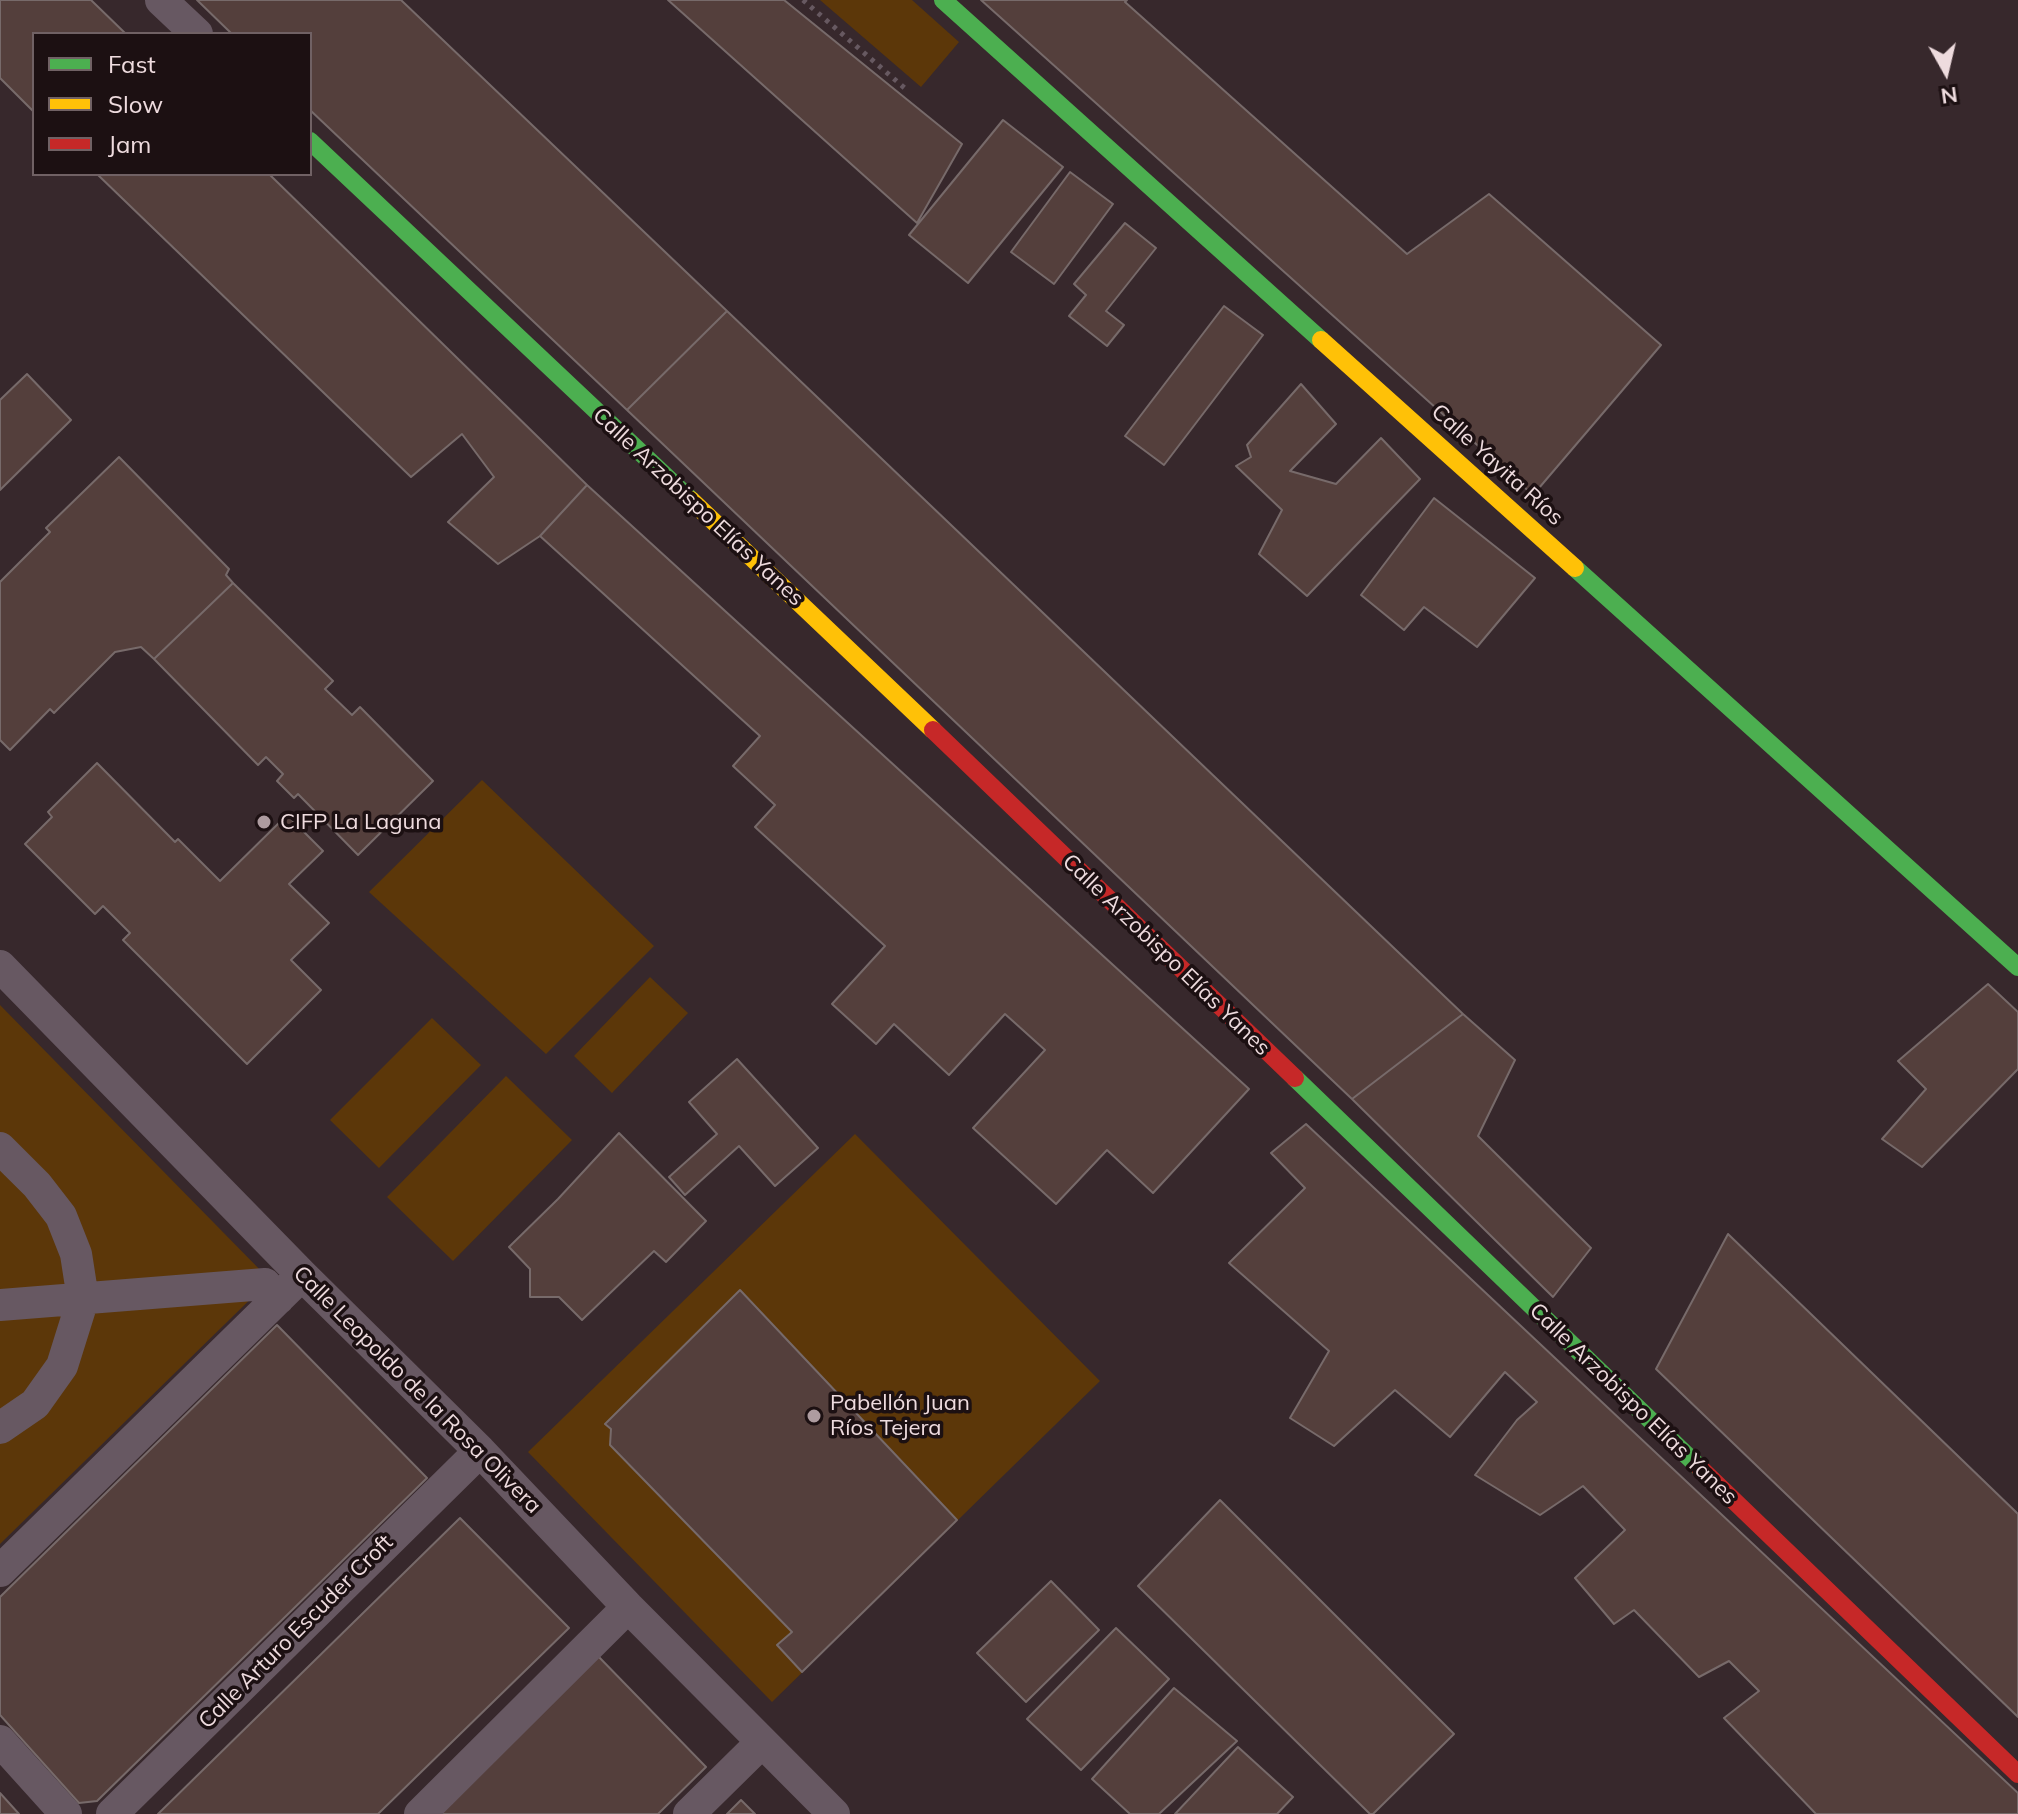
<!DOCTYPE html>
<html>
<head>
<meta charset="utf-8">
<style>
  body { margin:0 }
  #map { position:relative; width:2018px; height:1814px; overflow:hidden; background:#37282c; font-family:Mulish,sans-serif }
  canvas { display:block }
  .legend { position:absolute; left:32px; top:32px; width:280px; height:144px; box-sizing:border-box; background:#1c1012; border:2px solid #706164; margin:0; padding:10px 14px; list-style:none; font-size:24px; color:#eedbde }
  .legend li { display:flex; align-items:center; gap:16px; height:40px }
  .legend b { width:40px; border:2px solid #706164 }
  .north { position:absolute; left:1906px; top:32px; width:80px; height:80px; -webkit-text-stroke:6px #1c1012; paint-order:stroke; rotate:172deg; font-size:22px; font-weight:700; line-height:32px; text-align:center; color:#eedbde }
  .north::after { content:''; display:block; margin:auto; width:28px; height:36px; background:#eedbde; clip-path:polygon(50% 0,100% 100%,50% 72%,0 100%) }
</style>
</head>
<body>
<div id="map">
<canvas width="2018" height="1814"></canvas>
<ul class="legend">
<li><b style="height:10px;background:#4caf50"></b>Fast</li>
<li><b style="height:10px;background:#ffc107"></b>Slow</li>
<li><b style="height:10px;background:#c62828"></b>Jam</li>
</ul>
<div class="north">N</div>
</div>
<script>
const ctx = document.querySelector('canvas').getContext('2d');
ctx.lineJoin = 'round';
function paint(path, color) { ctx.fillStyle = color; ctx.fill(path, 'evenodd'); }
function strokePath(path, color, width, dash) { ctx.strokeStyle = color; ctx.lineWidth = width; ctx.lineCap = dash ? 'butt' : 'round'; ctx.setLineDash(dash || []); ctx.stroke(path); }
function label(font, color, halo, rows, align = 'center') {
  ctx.font = font + ' Mulish,sans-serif'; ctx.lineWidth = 7; ctx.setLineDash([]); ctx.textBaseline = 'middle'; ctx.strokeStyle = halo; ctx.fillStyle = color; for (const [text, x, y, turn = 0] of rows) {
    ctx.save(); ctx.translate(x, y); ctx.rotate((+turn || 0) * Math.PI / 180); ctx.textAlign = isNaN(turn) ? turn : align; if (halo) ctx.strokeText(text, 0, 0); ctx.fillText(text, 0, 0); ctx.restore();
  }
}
paint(new Path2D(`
  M820 0H912L959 42 921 87Z
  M482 780 654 946 546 1054 369 892Z
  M650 977 688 1013 612 1093 574 1056Z
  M0 1005 270 1280 0 1544Z
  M432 1018 481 1065 379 1168 330 1120Z
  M506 1076 572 1140 453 1261 387 1197Z
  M855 1134 1100 1381 772 1702 528 1452Z`), '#5c3709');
const building = new Path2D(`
  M0 0H91L126 34H34V112L0 78Z
  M197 0H401L727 311 627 410 310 110V34H232Z
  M668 0H784L962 144 917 223Z
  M981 0H1127L1125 2 1407 254 1489 194 1661 345 1533 495Z
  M1003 120 1063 167 968 283 909 235Z
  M1070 172 1113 204 1054 284 1011 252Z
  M97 174H269L587 485 540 536 498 564 448 522 494 477 462 434 411 477Z
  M1125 223 1156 248 1106 311 1124 325 1107 346 1069 316 1086 295 1074 284Z
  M1224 306 1263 335 1164 465 1125 436Z
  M727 311 1463 1014 1352 1099 627 410Z
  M27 374 71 420 0 490V400Z
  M1301 384 1336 424 1290 471 1336 484 1381 438 1420 479 1307 596 1259 554 1282 510 1236 466 1251 457 1247 445Z
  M119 457 229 569 226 575 233 583 154 659 141 647 115 652 54 713 50 709 10 750 0 740V582L50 532 46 528Z
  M587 485 1249 1089 1153 1193 1107 1150 1056 1204 973 1128 1045 1050 1005 1014 949 1075 894 1024 876 1044 832 1004 885 946 755 827 775 805 733 766 760 736 540 536Z
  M1434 498 1535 578 1477 647 1424 607 1404 630 1361 595Z
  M233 583 333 681 325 689 352 715 360 707 433 781 358 855 298 794 294 798 277 781 283 774 266 757 258 765 154 659Z
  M97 763 175 842 178 839 220 881 287 815 323 851 289 884 329 923 291 960 321 990 247 1064 123 940 130 933 103 906 95 914 25 844 52 817 48 812Z
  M1988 984 2018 1012V1069L1922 1167 1882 1139 1926 1089 1898 1061Z
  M1463 1014 1515 1060 1478 1136 1591 1248 1553 1297 1352 1099Z
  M737 1059 818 1148 775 1186 739 1146 685 1195 669 1177 717 1134 689 1102Z
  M1306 1124 2018 1793V1814H1816L1724 1718 1759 1691 1729 1661 1699 1677 1634 1610 1614 1624 1575 1578 1625 1530 1583 1486 1540 1515 1475 1475 1517 1420 1537 1402 1505 1372 1450 1437 1395 1390 1334 1446 1290 1418 1329 1351 1229 1263 1305 1188 1271 1153Z
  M619 1133 706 1221 666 1262 654 1251 582 1320 559 1297H530V1269L509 1247 558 1199Z
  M1728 1234 2018 1514V1717L1656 1369Z
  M740 1290 957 1520 802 1672 777 1645 792 1632 610 1445 611 1429 605 1424Z
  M277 1325 427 1478 97 1801 79 1803 0 1715V1597Z
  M1220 1500 1454 1734 1373 1814H1370L1138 1586Z
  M460 1518 569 1628 378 1814H158Z
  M1051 1581 1099 1630 1026 1702 977 1653Z
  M1116 1628 1169 1679 1081 1770 1027 1719Z
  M596 1654 706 1767 658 1814H433Z
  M1174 1688 1237 1741 1159 1814H1130L1092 1779Z
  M1238 1747 1293 1797 1277 1814H1175Z
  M0 1793 19 1814H0Z
  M741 1800 755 1814H727Z`);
paint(building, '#543f3c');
strokePath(building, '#776a6a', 2);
strokePath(new Path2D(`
  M803 0 908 91`), '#675961', 5, [4, 6]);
strokePath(new Path2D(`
  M161 0 197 34
  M0 966 302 1275 480 1451 628 1607 834 1814
  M0 1148 37 1185 61 1216 76 1254 83 1299 62 1366 35 1404 0 1428
  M0 1305 265 1284 278 1299
  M0 1571 302 1275
  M0 1741 66 1814
  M112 1814 480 1451
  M420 1814 628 1607
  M689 1814 761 1743`), '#675862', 32);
strokePath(new Path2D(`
  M943 0 1321 340
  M310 141 691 500
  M1575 568 2018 967
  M1295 1078 1700 1468`), '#4caf50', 18);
strokePath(new Path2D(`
  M1321 340 1575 568
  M691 500 933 730`), '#ffc107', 18);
strokePath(new Path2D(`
  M933 730 1295 1078
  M1700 1468 2018 1774`), '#c62828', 18);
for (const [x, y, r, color] of [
  [264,822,8,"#ae9ca0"],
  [814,1416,8,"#ae9ca0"]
]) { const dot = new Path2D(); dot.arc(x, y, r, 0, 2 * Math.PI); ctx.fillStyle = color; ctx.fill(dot); strokePath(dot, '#1c1012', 3); }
label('22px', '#eedbde', '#1c1012', [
  ["Calle Yayita Ríos",1497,465,42],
  ["Calle Arzobispo Elías Yanes",698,507,43],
  ["Calle Arzobispo Elías Yanes",1166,955,44],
  ["Calle Leopoldo de la Rosa Olivera",417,1390,45],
  ["Calle Arzobispo Elías Yanes",1633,1404,44],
  ["Calle Arturo Escuder Croft",296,1632,-45]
]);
label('22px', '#eedbde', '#1c1012', [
  ["CIFP La Laguna",280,822],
  ["Pabellón Juan",830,1403],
  ["Ríos Tejera",830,1428]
], 'left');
</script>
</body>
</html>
